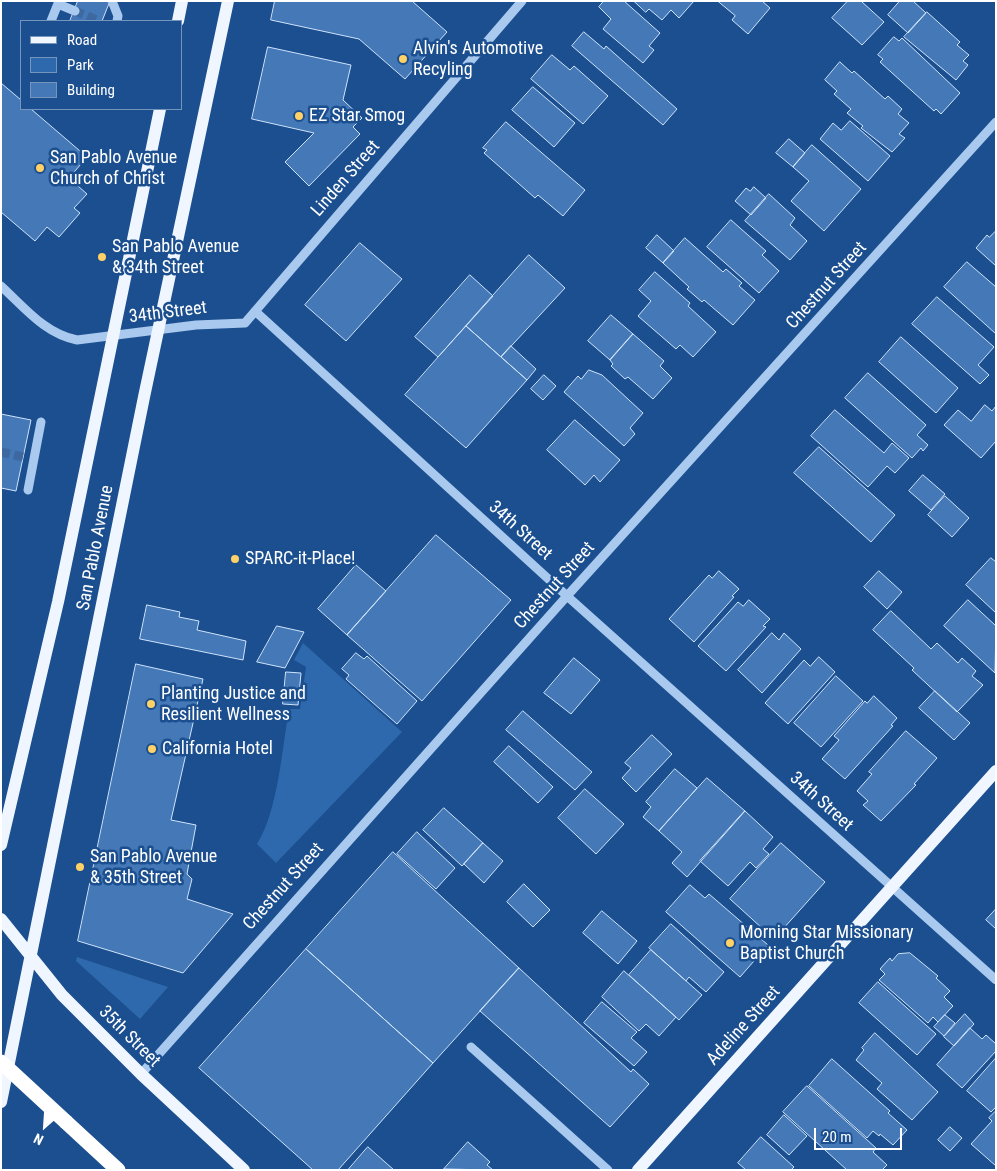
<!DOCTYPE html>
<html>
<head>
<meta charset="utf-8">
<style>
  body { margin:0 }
  #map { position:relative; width:997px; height:1171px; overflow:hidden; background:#1b4f8f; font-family:"Roboto Condensed",sans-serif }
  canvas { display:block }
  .frame { position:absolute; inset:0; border:2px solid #fff; pointer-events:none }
  .legend { position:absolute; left:20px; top:20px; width:162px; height:90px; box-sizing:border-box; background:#1b4f8f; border:1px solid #7695bc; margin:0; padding:6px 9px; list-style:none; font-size:15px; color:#fff }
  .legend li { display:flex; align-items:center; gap:10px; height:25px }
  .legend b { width:25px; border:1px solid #7695bc }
  .north { position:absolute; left:20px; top:1101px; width:50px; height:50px; -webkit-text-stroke:4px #1b4f8f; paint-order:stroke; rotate:206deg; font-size:14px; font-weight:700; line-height:20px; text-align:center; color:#fff }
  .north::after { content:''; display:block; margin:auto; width:18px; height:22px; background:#fff; clip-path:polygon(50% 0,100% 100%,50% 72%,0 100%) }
  .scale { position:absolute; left:814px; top:1128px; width:88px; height:22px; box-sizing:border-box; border:2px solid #fff; border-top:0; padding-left:6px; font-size:15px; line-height:18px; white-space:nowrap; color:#fff; -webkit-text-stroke:4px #1b4f8f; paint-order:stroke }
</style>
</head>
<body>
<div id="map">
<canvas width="997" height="1171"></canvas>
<div class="frame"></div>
<ul class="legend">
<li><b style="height:6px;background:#f0f6ff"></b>Road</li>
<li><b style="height:14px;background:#2e69ad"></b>Park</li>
<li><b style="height:14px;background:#4478b7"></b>Building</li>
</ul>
<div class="north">N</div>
<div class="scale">20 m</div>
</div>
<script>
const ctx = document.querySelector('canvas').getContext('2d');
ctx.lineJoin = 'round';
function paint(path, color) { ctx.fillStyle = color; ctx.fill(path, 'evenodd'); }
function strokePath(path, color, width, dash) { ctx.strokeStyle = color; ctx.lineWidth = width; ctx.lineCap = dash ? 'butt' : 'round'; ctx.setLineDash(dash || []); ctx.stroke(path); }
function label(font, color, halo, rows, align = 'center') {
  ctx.font = font + ' "Roboto Condensed",sans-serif'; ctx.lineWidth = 5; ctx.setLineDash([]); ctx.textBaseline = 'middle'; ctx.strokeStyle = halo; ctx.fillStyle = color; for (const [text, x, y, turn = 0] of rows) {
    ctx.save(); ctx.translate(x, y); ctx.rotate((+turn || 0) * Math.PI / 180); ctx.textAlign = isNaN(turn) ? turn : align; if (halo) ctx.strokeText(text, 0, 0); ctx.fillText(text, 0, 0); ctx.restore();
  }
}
paint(new Path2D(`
  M303 643 402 732 276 863 257 844C278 811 282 749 289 709H300L306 667 294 660Z
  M77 957 168 987 140 1019 76 961Z`), '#2e69ad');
const building = new Path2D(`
  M78 1H110L102 21H70Z
  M275 1H412L447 32 405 79 359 39 271 20Z
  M604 1H624L660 33 649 46 654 50 643 63 603 29 611 19 599 7Z
  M634 1H694L679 18 671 10 662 20 649 9 646 12Z
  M718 1H762L770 8 748 34 732 20 735 16Z
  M848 1H861L884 22 862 45 832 18Z
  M900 1H913L926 13 908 33 888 15Z
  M927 12 960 42 957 45 969 55 963 61 968 65 956 80 904 37Z
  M584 32 604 49 606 46 677 109 663 125 572 46Z
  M894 37 899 41 902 38 960 93 941 114 936 109 934 111 880 62 883 59 878 55Z
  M268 47 351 65 343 100 362 118 353 127 360 134 309 186 285 162 314 133 252 119Z
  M552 55 570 70 574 66 608 96 583 124 531 79Z
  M840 62 852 73 854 71 885 99 888 96 902 109 898 114 909 123 899 134 905 138 892 152 861 128 863 126 847 113 851 109 834 94 837 91 825 80Z
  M1 83 21 100V109H31L87 157 69 178 87 194 74 208 80 213 59 237 47 227 35 241 1 212Z
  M533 87 575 123 554 147 512 110Z
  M850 121 890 156 868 181 820 139 833 123 841 130Z
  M506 122 585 190 563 216 538 195 535 198 484 153 487 150 483 148Z
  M789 139 805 153 793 167 776 153Z
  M812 145 861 189 824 231 791 201 809 181 793 167Z
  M754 187 766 198 751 215 735 201 746 188 750 191Z
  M769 194 795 218 790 225 807 241 790 260 745 221Z
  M731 220 766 251 762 255 779 271 759 293 707 247Z
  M996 231V266L976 248 987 235 989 237Z
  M657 235 674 251 663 263 646 248Z
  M685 238 723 272 726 269 742 283 739 286 755 300 733 325 704 300 702 302 687 289 689 287 663 263Z
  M360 243 402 279 346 341 305 305Z
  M529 255 565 288 501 357 466 326Z
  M967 262 996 287V334L944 287Z
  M655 272 690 303 688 306 716 332 693 357 680 345 676 349 638 316 651 301 639 290Z
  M470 275 493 296 438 357 415 337Z
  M937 297 994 347 978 365 989 375 980 384 912 324Z
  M611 315 633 334 610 360 588 341Z
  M466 326 527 380 466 448 405 395Z
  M633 334 664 361 660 366 672 378 653 399 628 377 625 379 611 366 613 364 610 360Z
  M901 337 958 388 936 413 879 362Z
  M511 346 536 369 527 380 501 357Z
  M589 370 602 375 643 413 630 428 635 434 624 446 564 392 578 376 581 379Z
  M868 373 926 425 917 435 928 445 923 451 921 448 912 458 845 398Z
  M544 375 556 386 543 400 531 389Z
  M985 405 992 411 996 406V441L981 458 944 425 958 410 971 421Z
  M835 410 884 453 892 443 909 458 895 473 887 466 868 487 811 436Z
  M1 414 31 420 16 491 1 488Z
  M575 420 620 460 600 482 594 475 585 485 547 450Z
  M819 447 895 515 871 542 794 473Z
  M923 475 945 494 931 510 909 491Z
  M945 496 969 518 952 537 928 515Z
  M436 535 511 600 422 701 347 635Z
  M991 558 996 562V613L966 585Z
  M356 565 386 591 347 635 318 609Z
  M719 571 739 589 732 596 734 597 694 642 669 619 709 575 712 578Z
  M879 571 902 592 887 609 864 587Z
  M749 600 770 619 763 626 766 627 726 671 698 646 738 602 743 606Z
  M968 600 996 626 995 673 944 626Z
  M147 605 180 612 179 617 199 621 197 630 246 641 243 660 140 639Z
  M891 611 931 649 937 643 958 663 962 658 976 671 972 676 983 685 957 712 912 670 914 668 873 630Z
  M277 626 304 632 285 668 257 662Z
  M772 633 779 640 784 633 801 649 762 693 738 670Z
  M356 653 364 659 367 656 417 701 397 724 346 679 349 675 342 669Z
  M819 657 835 672 788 724 765 703 804 660 810 666Z
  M574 658 600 680 571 714 544 693Z
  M136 664 203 679 171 820 196 825 187 874 192 879 187 899 233 914 183 973 78 941Z
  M286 672 301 673 298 705 283 704Z
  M836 676 863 701 821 747 794 723Z
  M935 691 970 723 954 740 919 708Z
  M874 696 897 718 891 725 893 726 845 779 822 759 839 740 834 736 865 701 867 703Z
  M523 711 592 772 575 790 506 730Z
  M906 731 937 758 914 784 916 785 881 821 863 805 868 801 857 791 872 774 869 772Z
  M652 735 672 754 636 792 622 778 631 768 625 763Z
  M509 746 553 787 538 803 494 762Z
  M675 769 697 788 659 831 643 817 651 807 646 802Z
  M707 778 745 811 687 877 672 863 682 852 659 831Z
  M585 789 624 824 596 854 558 818Z
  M444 808 483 843 462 866 423 830Z
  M745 811 773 837 763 849 769 854 756 868 750 862 728 886 700 861Z
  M417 832 455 868 436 889 397 854Z
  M483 843 503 861 484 883 464 864Z
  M781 843 825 882 774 939 730 899Z
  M393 852 519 968 433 1063 306 949Z
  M524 884 550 910 533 927 507 902Z
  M690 885 705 898 709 894 768 945 740 977 666 912Z
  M996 909V929L986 920Z
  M602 911 637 941 618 964 583 933Z
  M671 924 724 972 706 992 689 977 686 981 649 948Z
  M306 949 433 1063 338 1170H313L199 1068Z
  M651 950 702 995 679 1020 629 975Z
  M910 953 938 976 936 978 950 991 944 997 953 1006 938 1022 933 1017 928 1023 879 980 885 974 880 969 890 958 892 961 898 954Z
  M519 968 631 1072 633 1069 649 1084 610 1127 480 1011Z
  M624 971 676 1017 659 1036 646 1024 639 1031 602 997Z
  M878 982 936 1034 917 1055 859 1003Z
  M602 1002 637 1032 631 1038 647 1052 634 1066 584 1023Z
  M965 1014 974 1024 954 1046 944 1037Z
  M945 1015 955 1023 944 1036 934 1027Z
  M970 1028 982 1039 986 1035 996 1044V1051L962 1088 937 1065Z
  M875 1033 938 1092 912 1120 877 1089 882 1083 856 1060 864 1050 862 1048Z
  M996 1058V1107L991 1112 967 1091Z
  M832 1059 890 1111 888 1113 907 1130 893 1145 880 1134 879 1136 873 1131 867 1138 809 1086Z
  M807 1086 876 1148 873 1152 887 1165 882 1170H847L783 1112Z
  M996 1111V1166L971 1144 992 1121 989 1118Z
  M784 1115 807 1136 789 1155 767 1135Z
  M950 1127 962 1138 950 1151 938 1140Z
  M761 1137 794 1167 791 1170H746L738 1163Z
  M468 1142 490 1162 487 1165 493 1170 444 1169Z
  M368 1147 394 1170H348Z`);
paint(building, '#4478b7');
strokePath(building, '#cfe3fa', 1);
strokePath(new Path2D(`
  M75 11 99 21
  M1 452 23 457`), '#3d69a0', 9, [9, 4.5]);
strokePath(new Path2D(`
  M112 1 118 16 117 21
  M58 4 75 11
  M51 21 59 1
  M1 286C24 307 45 334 77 340L196 325 245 323 522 1
  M255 311 567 596 996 980
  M28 490 41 422
  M471 1047 608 1170
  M141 1074 567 596 996 122`), '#a9c9ee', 9);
strokePath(new Path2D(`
  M178 21 182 1
  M1 845 58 602 160 109
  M1 919 62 995 141 1074 244 1170
  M1 1102 144 397 228 1
  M638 1170 996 771`), '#f0f6ff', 12);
strokePath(new Path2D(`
  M66 1122 118 1170`), '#fff', 15);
strokePath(new Path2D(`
  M1 1062 66 1122`), '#fff', 15);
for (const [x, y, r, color] of [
  [403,59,5,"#ffd166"],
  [299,116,5,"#ffd166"],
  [40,168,5,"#ffd166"],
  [102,257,5,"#ffd166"],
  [235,559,5,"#ffd166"],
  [151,704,5,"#ffd166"],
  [152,749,5,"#ffd166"],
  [80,867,5,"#ffd166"],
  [730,943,5,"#ffd166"]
]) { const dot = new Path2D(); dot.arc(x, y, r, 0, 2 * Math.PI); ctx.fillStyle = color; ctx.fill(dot); strokePath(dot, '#1b4f8f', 2); }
label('18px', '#fff', '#1b4f8f', [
  ["Alvin's Automotive",413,49],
  ["Recyling",413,70],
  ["EZ Star Smog",309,116],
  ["San Pablo Avenue",50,158],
  ["Church of Christ",50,179],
  ["San Pablo Avenue",112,247],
  ["& 34th Street",112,268],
  ["SPARC-it-Place!",245,559],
  ["Planting Justice and",161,694],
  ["Resilient Wellness",161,715],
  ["California Hotel",162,749],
  ["San Pablo Avenue",90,857],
  ["& 35th Street",90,878],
  ["Morning Star Missionary",740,933],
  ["Baptist Church",740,954]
], 'left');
label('18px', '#fff', '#1b4f8f', [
  ["Linden Street",346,179,-49],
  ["Chestnut Street",827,286,-48],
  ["34th Street",168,313,-7],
  ["34th Street",520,531,42],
  ["San Pablo Avenue",96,548,-79],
  ["Chestnut Street",555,586,-48],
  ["34th Street",821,802,42],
  ["Chestnut Street",284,887,-48],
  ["Adeline Street",744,1026,-48],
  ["35th Street",129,1037,45]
]);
</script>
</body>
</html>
